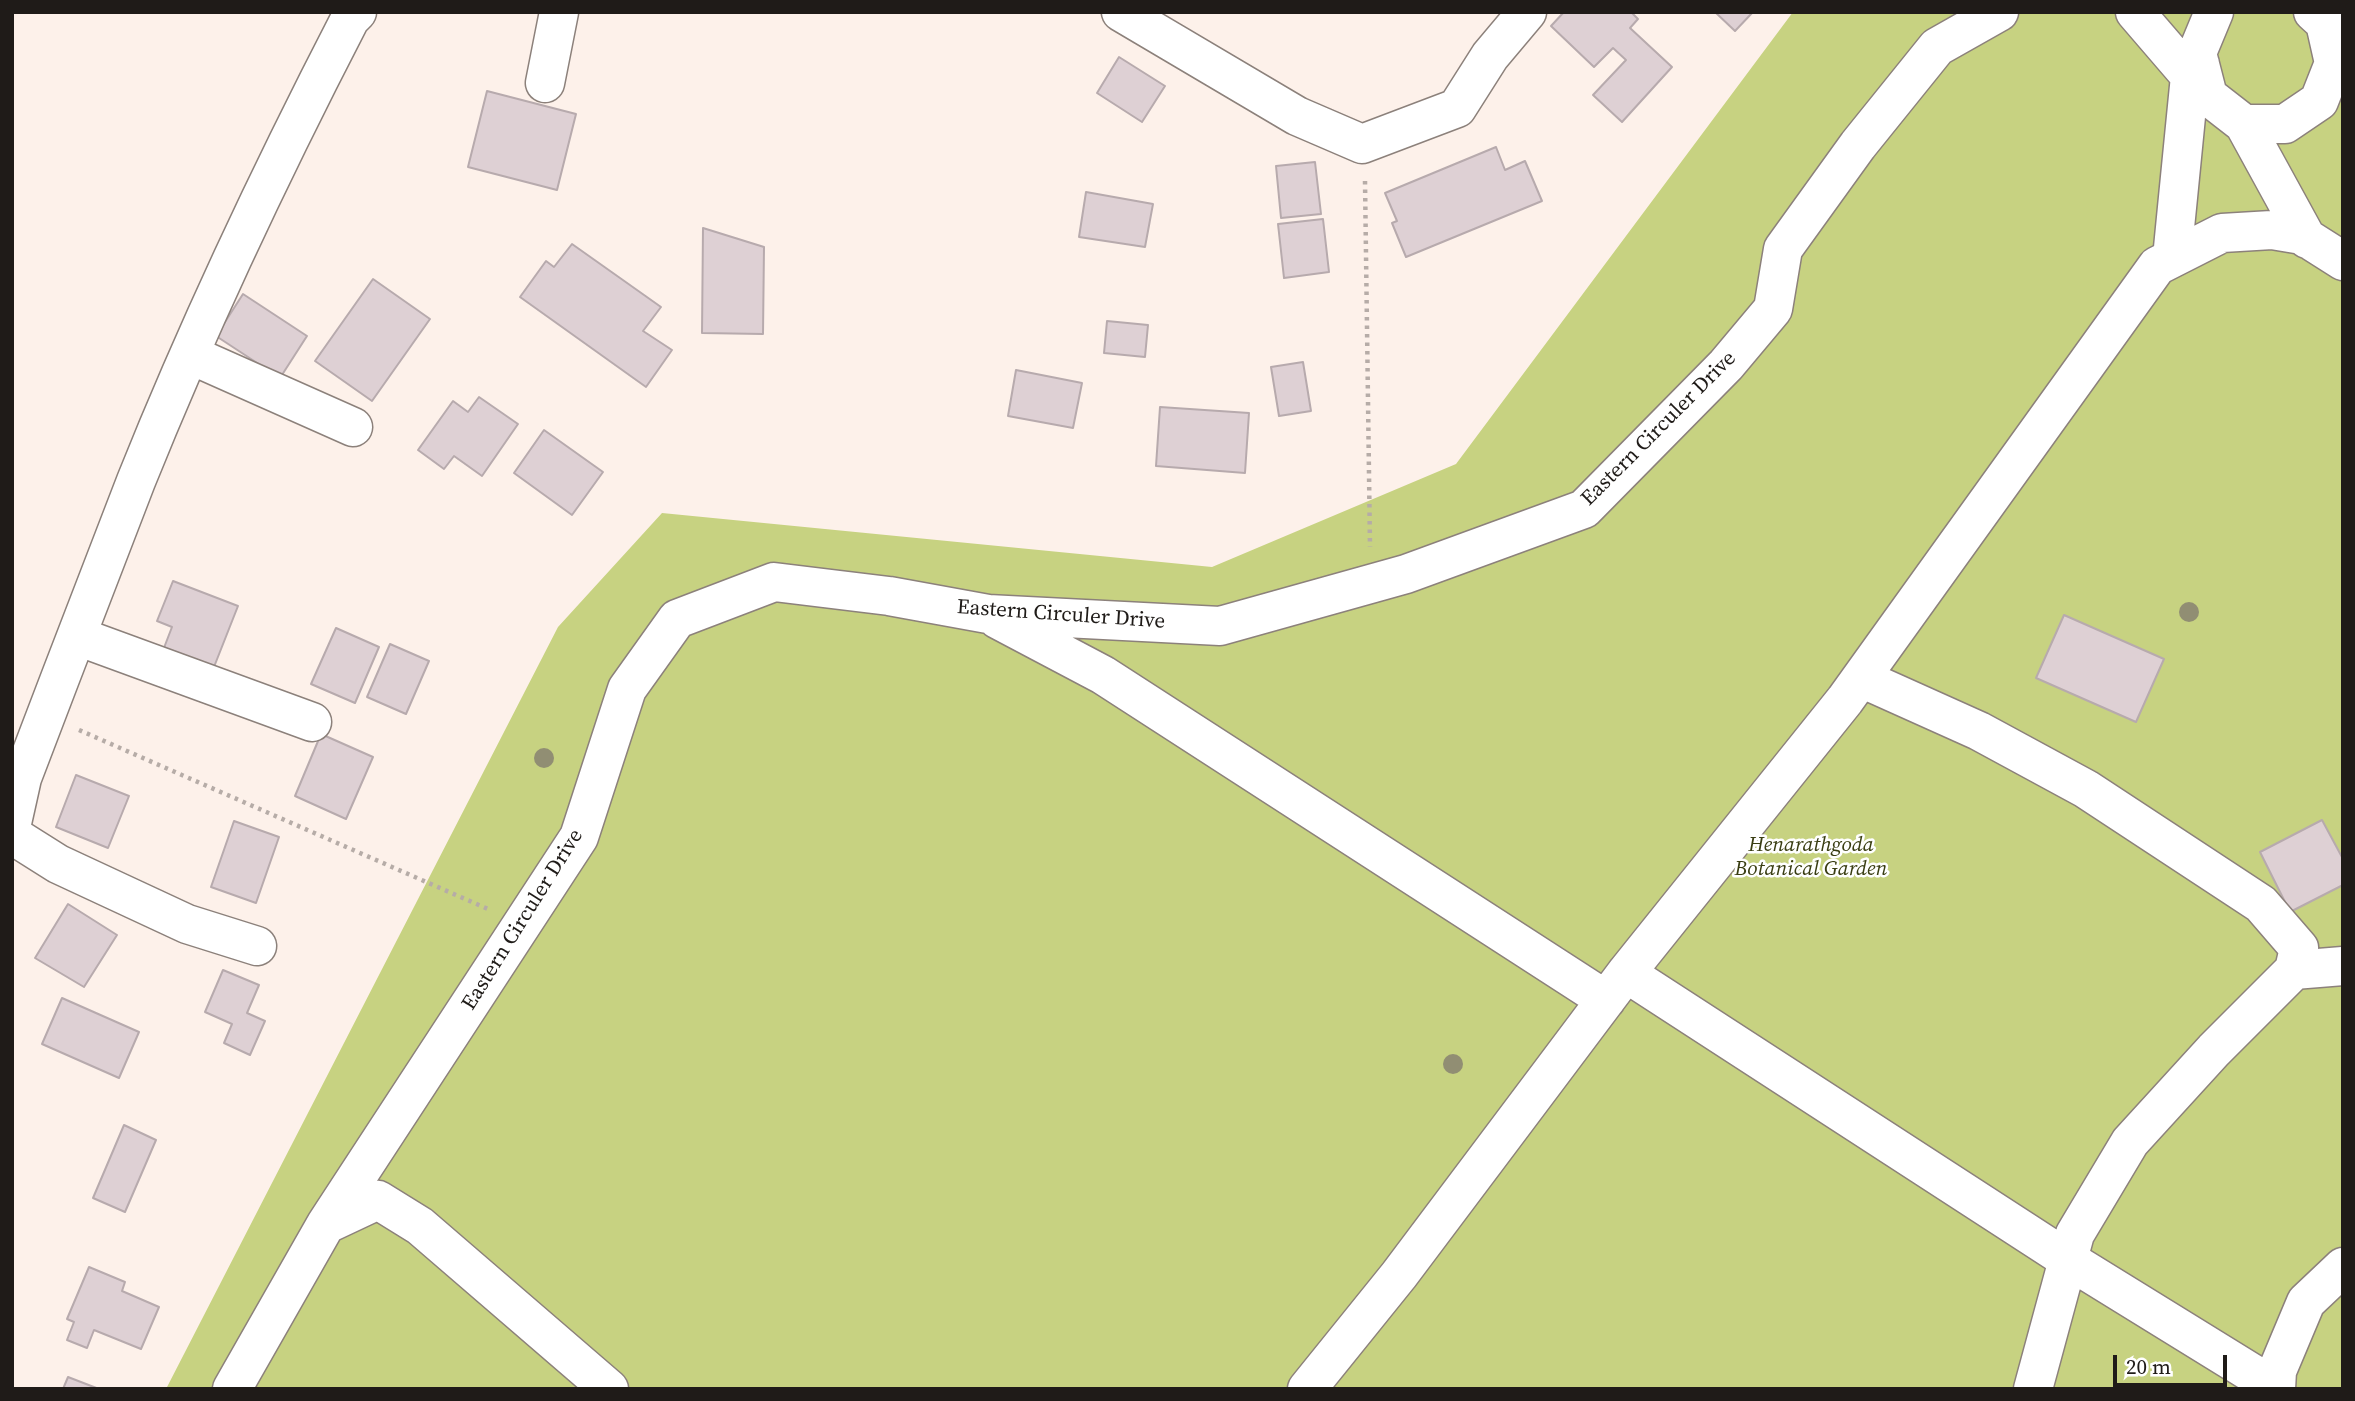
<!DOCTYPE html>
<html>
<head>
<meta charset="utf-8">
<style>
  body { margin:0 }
  #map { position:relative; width:2355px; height:1401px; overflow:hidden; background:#fdf1ea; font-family:"Source Serif 4",serif }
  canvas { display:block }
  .frame { position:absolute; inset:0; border:14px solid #1f1b18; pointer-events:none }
  .scale { position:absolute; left:2113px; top:1355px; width:114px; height:32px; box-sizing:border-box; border:4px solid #1f1b18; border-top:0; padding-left:9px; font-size:21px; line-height:24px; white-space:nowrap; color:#1f1b18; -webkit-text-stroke:5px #fff; paint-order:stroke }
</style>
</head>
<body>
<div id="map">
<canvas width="2355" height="1401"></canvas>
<div class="frame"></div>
<div class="scale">20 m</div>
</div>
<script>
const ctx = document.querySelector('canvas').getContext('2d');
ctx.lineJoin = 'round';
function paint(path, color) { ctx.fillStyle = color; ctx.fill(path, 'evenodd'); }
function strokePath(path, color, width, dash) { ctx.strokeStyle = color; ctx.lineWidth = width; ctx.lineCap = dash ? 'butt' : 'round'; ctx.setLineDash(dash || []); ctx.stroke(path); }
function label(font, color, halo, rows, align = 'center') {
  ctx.font = font + ' "Source Serif 4",serif'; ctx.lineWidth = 5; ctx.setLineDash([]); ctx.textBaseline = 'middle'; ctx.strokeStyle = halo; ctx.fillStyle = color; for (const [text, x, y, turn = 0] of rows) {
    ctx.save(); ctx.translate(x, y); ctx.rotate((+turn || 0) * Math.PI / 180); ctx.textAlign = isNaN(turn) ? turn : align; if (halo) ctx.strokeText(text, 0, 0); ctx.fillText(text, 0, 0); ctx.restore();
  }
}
paint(new Path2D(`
  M1793 12H2343V1389H166L558 627 662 513 1212 567 1456 464Z`), '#c7d281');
const building = new Path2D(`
  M1564 12H1631L1638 19 1630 28 1672 67 1622 122 1593 95 1626 60 1613 48 1594 67 1551 26Z
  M1715 12H1753L1735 31Z
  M1119 57 1165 86 1142 122 1097 93Z
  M487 91 576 114 557 190 468 167Z
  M1496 147 1505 170 1525 161 1542 201 1406 257 1392 223 1397 221 1385 193Z
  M1315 162 1321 214 1281 218 1276 166Z
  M1086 192 1153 204 1145 247 1079 237Z
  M1323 219 1329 272 1284 278 1278 224Z
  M703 228 764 247 763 334 702 333Z
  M572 244 661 307 643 331 672 350 646 387 520 297 546 261 554 267Z
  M373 279 430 319 372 401 315 361Z
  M243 294 307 336 280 378 216 336Z
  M1107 321 1148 325 1145 357 1104 353Z
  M1303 362 1311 411 1279 416 1271 367Z
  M1016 370 1082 383 1073 428 1008 416Z
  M479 397 518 424 482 476 454 456 444 469 418 450 453 401 468 412Z
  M1160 407 1249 413 1245 473 1156 466Z
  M544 430 603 472 572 515 514 473Z
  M173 581 238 606 212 672 162 653 172 627 157 621Z
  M2064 615 2164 659 2136 722 2036 678Z
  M336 628 379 647 355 703 311 684Z
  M390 644 429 661 406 714 367 697Z
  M321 734 373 757 346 819 295 796Z
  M76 775 129 796 108 848 56 827Z
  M2322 820 2343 859V885L2290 912 2260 852Z
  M234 821 279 837 256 903 211 887Z
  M68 904 117 935 84 987 35 958Z
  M223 970 259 985 247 1013 265 1021 250 1055 224 1043 232 1024 205 1012Z
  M62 998 139 1032 119 1078 42 1044Z
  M124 1125 156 1140 125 1212 93 1198Z
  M89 1267 125 1282 122 1291 159 1307 141 1349 94 1330 87 1348 67 1340 74 1322 67 1319Z
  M68 1377 99 1389H63Z`);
paint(building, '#ded0d4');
strokePath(building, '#b7aaad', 2);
const minor = new Path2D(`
  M1121 12 1297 116 1362 144 1457 108 1490 56 1527 12
  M2135 12 2190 76
  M2214 12 2197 53 2208 96 2244 124H2285L2319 101 2334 63 2325 23 2313 12
  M545 83 559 12
  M2244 124 2307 239
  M2172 258 2190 76 2200 64
  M191 355 353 427
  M997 619 1103 675 1606 1000
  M77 636 312 722
  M1861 678 1979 731 2086 789 2261 904 2299 948 2294 970 2214 1050 2130 1142 2075 1234 2033 1389
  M12 823 22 778C60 679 97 580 136 481 199 324 272 170 350 19L357 12
  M12 835 58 864 187 924 257 946
  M2294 970 2343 966
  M1626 973 2067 1259 2276 1388
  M327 1224 378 1200 420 1226 609 1389
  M232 1389 326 1224 579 837 627 689 677 619 774 582 889 596 988 614 1220 626 1406 574 1584 509 1726 365 1773 309 1783 249 1858 145 1937 47 1999 12
  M1307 1389 1399 1275 1626 973 1845 700 2157 266 2222 233 2272 230 2302 235 2343 261
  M2276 1389 2277 1371 2306 1302 2343 1267`);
strokePath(minor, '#8c817b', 41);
strokePath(new Path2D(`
  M1365 181 1370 547
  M79 730 488 909`), '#b6aca7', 4.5, [3.5, 5]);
strokePath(minor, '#fff', 38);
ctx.fillStyle = '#918e73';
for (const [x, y] of [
  [2189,612],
  [544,758],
  [1453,1064]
]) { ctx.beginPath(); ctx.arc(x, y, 10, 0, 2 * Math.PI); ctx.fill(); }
label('21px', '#1f1b18', '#fff', [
  ["Eastern Circuler Drive",1659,429,-45],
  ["Eastern Circuler Drive",1061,615,4],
  ["Eastern Circuler Drive",523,920,-58]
]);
label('italic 21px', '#393d12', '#fff', [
  ["Henarathgoda",1811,846],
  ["Botanical Garden",1811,870]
]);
</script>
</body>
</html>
